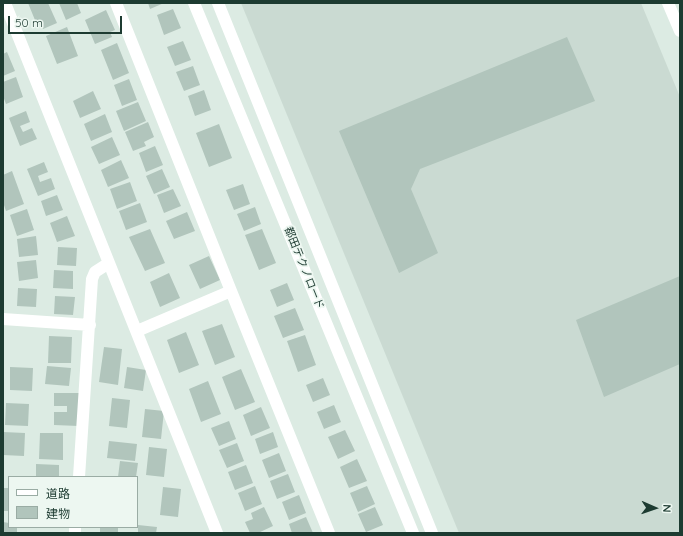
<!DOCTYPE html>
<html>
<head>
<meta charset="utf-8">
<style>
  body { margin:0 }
  #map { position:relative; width:683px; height:536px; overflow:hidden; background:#dcebe3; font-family:Quicksand,"Noto Sans JP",sans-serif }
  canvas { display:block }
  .frame { position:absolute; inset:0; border:4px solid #1d3b31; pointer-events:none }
  .legend { position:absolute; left:8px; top:476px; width:130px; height:52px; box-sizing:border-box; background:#edf7f1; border:1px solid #9aaca4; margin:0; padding:5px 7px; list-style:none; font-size:12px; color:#1d3b31 }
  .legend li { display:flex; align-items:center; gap:8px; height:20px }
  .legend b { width:20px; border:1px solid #9aaca4 }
  .north { position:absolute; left:635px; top:488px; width:40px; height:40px; -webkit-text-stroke:3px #edf7f1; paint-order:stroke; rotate:92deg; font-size:11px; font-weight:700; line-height:16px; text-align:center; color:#1d3b31 }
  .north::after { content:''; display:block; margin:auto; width:14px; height:18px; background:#1d3b31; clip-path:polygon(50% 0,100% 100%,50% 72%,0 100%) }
  .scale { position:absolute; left:8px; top:16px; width:114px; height:18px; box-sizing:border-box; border:2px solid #1d3b31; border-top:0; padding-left:5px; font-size:12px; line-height:14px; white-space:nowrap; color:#1d3b31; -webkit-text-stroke:3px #edf7f1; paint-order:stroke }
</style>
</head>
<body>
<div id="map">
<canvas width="683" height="536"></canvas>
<div class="frame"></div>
<ul class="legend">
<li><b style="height:5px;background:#fff"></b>道路</li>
<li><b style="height:11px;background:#b1c5bc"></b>建物</li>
</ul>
<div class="north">N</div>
<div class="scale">50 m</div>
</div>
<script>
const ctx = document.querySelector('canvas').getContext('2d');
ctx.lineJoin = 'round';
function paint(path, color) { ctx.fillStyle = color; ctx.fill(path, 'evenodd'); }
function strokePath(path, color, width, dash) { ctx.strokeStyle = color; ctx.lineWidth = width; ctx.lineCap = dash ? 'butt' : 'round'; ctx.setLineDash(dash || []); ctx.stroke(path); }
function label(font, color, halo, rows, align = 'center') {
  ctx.font = font + ' Quicksand,"Noto Sans JP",sans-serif'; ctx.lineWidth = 3.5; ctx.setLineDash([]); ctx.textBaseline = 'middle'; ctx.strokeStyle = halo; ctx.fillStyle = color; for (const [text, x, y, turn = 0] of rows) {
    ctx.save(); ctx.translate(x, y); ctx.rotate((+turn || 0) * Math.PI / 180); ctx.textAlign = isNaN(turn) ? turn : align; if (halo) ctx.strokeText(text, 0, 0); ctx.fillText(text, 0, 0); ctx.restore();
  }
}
paint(new Path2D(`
  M241 3H641L680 97V533H459Z`), '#cadad2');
paint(new Path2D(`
  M28 3H48L57 23 43 29 41 24 37 25Z
  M59 3H77L81 13 66 20Z
  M148 3H164L150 9Z
  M173 9 181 28 164 35 157 15Z
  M106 10 115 30 110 32 112 37 95 44 85 20Z
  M67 27 78 56 57 64 46 36Z
  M567 37 595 101 420 169 411 189 438 253 399 273 339 131Z
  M183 41 191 60 175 66 167 47Z
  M117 43 129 73 113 80 101 50Z
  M7 52 15 71 3 76V54Z
  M193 66 200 85 184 91 176 72Z
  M16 77 23 97 6 104 3 96V82Z
  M129 79 137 100 122 106 114 85Z
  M204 90 211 110 195 116 188 96Z
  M93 91 101 109 80 118 73 101Z
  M138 102 146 121 124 131 116 111Z
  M26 111 30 122 20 126 23 132 32 128 37 139 20 146 9 118Z
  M105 114 112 132 91 141 84 124Z
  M148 122 154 137 144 142 146 146 133 151 125 132Z
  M219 124 232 158 209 167 196 133Z
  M112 137 120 155 99 164 91 147Z
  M155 146 163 165 146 172 139 153Z
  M121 160 129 178 108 187 101 170Z
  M44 162 48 172 38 176 40 182 51 178 55 189 38 196 27 169Z
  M162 169 170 187 154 194 146 176Z
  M12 171 24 204 6 211 3 202V175Z
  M130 182 137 201 117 209 110 189Z
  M243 184 250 204 234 210 226 190Z
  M173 189 181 206 164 213 157 195Z
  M57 195 63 210 46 216 41 201Z
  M140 203 147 222 126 230 119 211Z
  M255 207 261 224 244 231 237 214Z
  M27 209 34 230 17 236 10 215Z
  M187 212 195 231 174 239 166 221Z
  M67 216 75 236 57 242 50 223Z
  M150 229 165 263 145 271 129 237Z
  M262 229 276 263 259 270 245 235Z
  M36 236 38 255 19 257 17 239Z
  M58 247 77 248 76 266 57 265Z
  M209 256 220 280 200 289 189 265Z
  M36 260 38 278 19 281 17 262Z
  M54 270 73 271V289L53 288Z
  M169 273 180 298 160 307 150 282Z
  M680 276V364L604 397 576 320Z
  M287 283 294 300 277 307 270 290Z
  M18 288 37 289 36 307 17 306Z
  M55 296 75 297 73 315 54 314Z
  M295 308 304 330 283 338 274 316Z
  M222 324 235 357 215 365 202 331Z
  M186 332 199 365 179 373 167 340Z
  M305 335 316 365 298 372 287 341Z
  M49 336 72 337 71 363H48Z
  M104 347 122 349 118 385 99 382Z
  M47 366 71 368 69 386 45 384Z
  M10 367 33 368 32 391 10 390Z
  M127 367 146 370 143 391 124 388Z
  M241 369 255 402 235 410 222 377Z
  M323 378 330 395 313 402 306 385Z
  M208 381 221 414 201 422 189 389Z
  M54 393H80L79 426 54 425V412H67V406H54Z
  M112 398 130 400 127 428 109 426Z
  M6 403 29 404 28 426 5 425Z
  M334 405 341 422 324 429 317 412Z
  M261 407 270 428 251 436 243 415Z
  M145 409 164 411 161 439 142 437Z
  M229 421 236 439 219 446 211 428Z
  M345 430 355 451 338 459 328 437Z
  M3 432 25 433 24 456 3 455Z
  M273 432 278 447 260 454 255 439Z
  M40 433H63V460L39 459Z
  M109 441 137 444 135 461 107 458Z
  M237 443 244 461 227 468 219 450Z
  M149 447 167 449 164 477 146 475Z
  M279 453 286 471 269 478 262 460Z
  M357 459 367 481 349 488 340 467Z
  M120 461 138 463 136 477H118Z
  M36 464 59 465V477H36Z
  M246 465 253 483 235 490 228 472Z
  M288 474 295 492 277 499 270 481Z
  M255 486 262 504 245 511 238 493Z
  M367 486 375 504 358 512 350 493Z
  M163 487 181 489 178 517 160 515Z
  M3 488H9V511H3Z
  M299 495 306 513 289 520 282 502Z
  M264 507 273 526 258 533H250L245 522 253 519 251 513Z
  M375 507 383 525 366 532 358 514Z
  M306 517 313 533H292L289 524Z
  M3 522 9 523V527H17V533H3Z
  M138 525 157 527 156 533H138Z
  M100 527H118V533H100Z`), '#b1c5bc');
strokePath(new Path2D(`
  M5 3 217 533
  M116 3 231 291 329 533
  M3 319 90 325
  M137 331 231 291
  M79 477 92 279 95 272 109 263
  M75 533V527`), '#fff', 12);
strokePath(new Path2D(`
  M194 3 413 533
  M218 3 432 533
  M668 3 680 31`), '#fff', 12);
label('11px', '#1d3b31', '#edf7f1', [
  ["都田テクノロード",304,268,68]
]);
</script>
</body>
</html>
